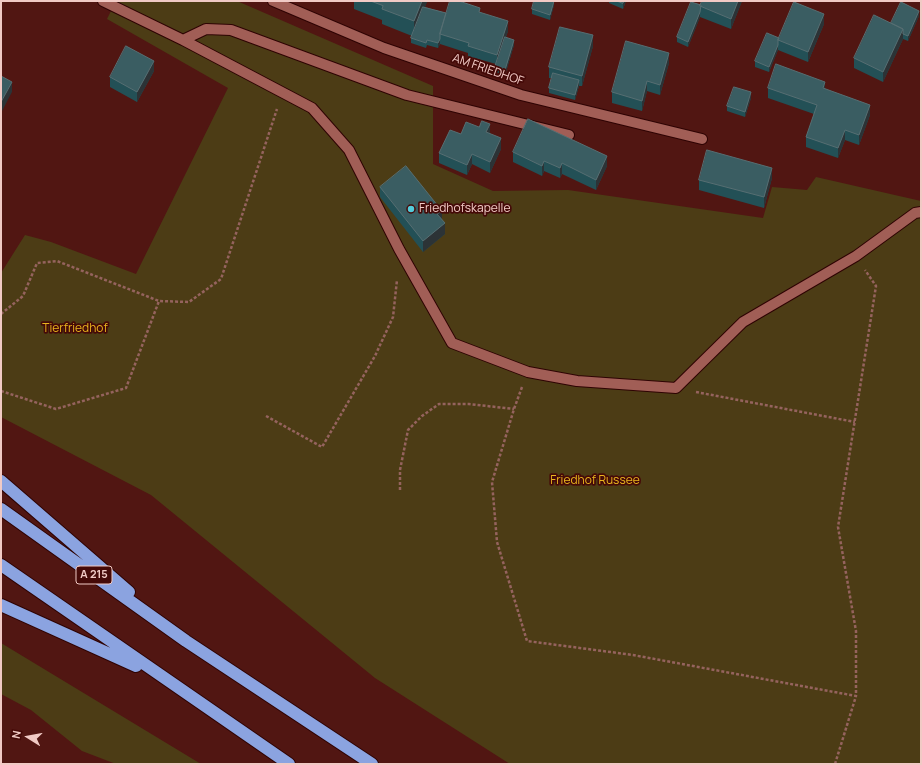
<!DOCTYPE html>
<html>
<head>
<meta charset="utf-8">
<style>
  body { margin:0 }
  #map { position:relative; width:922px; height:765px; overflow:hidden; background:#511612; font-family:Manrope,sans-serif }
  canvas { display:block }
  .frame { position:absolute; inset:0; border:2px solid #f1cac5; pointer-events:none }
  .north { position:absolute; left:8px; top:717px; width:40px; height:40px; -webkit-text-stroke:3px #450a08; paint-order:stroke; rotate:281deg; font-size:11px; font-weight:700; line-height:16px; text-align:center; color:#f1cac5 }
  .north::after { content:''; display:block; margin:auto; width:14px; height:18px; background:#f1cac5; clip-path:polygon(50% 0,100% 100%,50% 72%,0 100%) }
</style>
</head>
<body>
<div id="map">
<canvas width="922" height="765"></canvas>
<div class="frame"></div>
<div class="north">N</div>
</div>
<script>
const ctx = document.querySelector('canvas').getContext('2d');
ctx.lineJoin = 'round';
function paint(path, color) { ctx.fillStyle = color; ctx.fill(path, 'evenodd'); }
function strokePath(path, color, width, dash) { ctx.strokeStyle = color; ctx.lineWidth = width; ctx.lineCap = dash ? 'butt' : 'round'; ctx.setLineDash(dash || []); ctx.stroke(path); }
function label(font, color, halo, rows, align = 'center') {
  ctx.font = font + ' Manrope,sans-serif'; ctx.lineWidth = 3.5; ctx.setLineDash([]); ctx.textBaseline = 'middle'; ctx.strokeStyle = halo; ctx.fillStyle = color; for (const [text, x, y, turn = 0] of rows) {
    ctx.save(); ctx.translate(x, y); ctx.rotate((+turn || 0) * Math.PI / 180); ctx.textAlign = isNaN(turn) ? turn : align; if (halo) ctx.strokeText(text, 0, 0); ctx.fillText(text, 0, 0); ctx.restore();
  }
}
paint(new Path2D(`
  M116 1H237L433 86V164L493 191 568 190 763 218 772 187 807 190 816 177 921 201V764H510L375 678 151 495 1 417V273L25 235 51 242 136 274 228 88 107 19Z
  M1 643 201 764H116L82 751 31 710 1 694Z`), '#4c3c15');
const service = new Path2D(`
  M103 1 183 40 206 29 231 30 407 95 569 135
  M183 40 312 108 349 150 399 249 452 343 528 372 577 381 676 388 743 322 856 256 915 213 921 212`);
const minor = new Path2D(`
  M273 1 384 48 521 95 702 139`);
const motorway = new Path2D(`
  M1 481 129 592
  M1 509 186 641 372 764
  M1 565 289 764
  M1 605 136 666`);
strokePath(service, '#2e0303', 12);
strokePath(minor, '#2e0303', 12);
strokePath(motorway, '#2e0303', 14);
strokePath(new Path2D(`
  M1 314 23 296 37 263 57 261 159 301 189 302 221 279 277 109
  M522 387 514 409 492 482 497 542 527 641 633 655 856 696V631L838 527 876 286 865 270
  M1 391 56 409 126 388 159 301
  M696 392 855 422
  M266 416 322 447 375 356 393 317 397 280
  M400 490V470L408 430 422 416 439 404H469L514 409
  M835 764 856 696`), '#95635e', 2.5, [3, 2]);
strokePath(service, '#a15e56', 10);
strokePath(minor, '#a15e56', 10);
strokePath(motorway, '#8ba3e0', 12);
paint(new Path2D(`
  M354 1H427L425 7 446 13 480 12 508 31 506 37 514 45 505 75 495 72 496 64 468 56V53L440 44 438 48 427 45 426 48 411 43V38L412 36 382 24V20L354 9Z
  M554 1V5L550 20 532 14V9Z
  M609 1H626L623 9 609 3Z
  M702 1H742L731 29 700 17 688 47 677 42V37L701 5Z
  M919 16 908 41 903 39 883 82 854 68V58L891 23Z
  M824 24 808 62 778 50 769 72 755 67V61L779 38Z
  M593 46 582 86H579L575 100 549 93V88L552 78H549V67Z
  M669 63 660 95 647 91 642 111 612 103V92Z
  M154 71 137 102 110 87V77Z
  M768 88 825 89 870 115 859 145 845 140 838 158 806 147V137L814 114 768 98Z
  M751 98 745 117 727 111V106Z
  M461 134 501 149 490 173 472 164 467 175 439 163V153Z
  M513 152 607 166 596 190 562 174 560 178 544 171 542 176 513 162Z
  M772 178 764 208 699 190V180Z
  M380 187 445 234 423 252 380 197Z`), '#235056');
paint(new Path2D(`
  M422 1H427V2L414 36V21Z
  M554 1V5L550 20V15Z
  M624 1H626L623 9V3Z
  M738 1H742L731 29V19Z
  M919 11V16L908 41V36Z
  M700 12V17L688 47V42Z
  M824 14V24L808 62V52Z
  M508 21V31L497 65V55Z
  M903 29V39L883 82V72Z
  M593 35V46L582 86V76Z
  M440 39V44L438 48V43Z
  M514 40V45L505 75V70Z
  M778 45V50L769 72V67Z
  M669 53V63L660 95V85Z
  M154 61V71L137 102V92Z
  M579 80V86L575 100V95Z
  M647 81V91L642 111V101Z
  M12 82V92L1 113V102Z
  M825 82V92L823 88Z
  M751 92V98L745 117V112Z
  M870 105V115L859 145V135Z
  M490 124V134L486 132Z
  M845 130V140L838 158V148Z
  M501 138V149L490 173V162Z
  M472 154V164L467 175V165Z
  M607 156V166L596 190V180Z
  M544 161V171L542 176V166Z
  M562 163V174L560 178V168Z
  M772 168V178L764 208V197Z
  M442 211V221L437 214Z
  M445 223V234L423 252V241Z`), '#2c3336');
const building = new Path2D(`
  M371 1H422L414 21 382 9 383 6Z
  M450 1H459L480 8 479 12 508 21 497 55 468 46 469 43 440 34Z
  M534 1H554L550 15 532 9Z
  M617 1H624L623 3Z
  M702 1H738L731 19 700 6Z
  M691 2 701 5 700 12 688 42 677 37Z
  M794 2 824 14 808 52 778 40Z
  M901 2 919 11 908 36 903 34V29L891 23Z
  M423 7 446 13 440 34V39L438 43 427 40 426 43 411 38Z
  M874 15 903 29 883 72 854 58Z
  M560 27 593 35 582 76 549 67Z
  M767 33 779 38 778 40V45L769 67 755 61Z
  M505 37 514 40 505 70 495 67Z
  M626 41 669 53 660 85 647 81 642 101 612 92Z
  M126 46 154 61 137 92 110 77Z
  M776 64 825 82 823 88 870 105 859 135 845 130 838 148 806 137 817 105 768 88Z
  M553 73 579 80 575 95 549 88Z
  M1 76 12 82 1 102Z
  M734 87 751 92 745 112 727 106Z
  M528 119 607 156 596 180 562 163 560 168 544 161 542 166 513 152Z
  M482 121 490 124 486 132 501 138 490 162 472 154 467 165 439 153 450 130 461 134 466 122 479 127Z
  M707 150 772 168 764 197 699 180Z
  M406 166 442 211 437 214 445 223 423 241 380 187Z`);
paint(building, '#3a5d62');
strokePath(building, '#566e72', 1);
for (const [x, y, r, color] of [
  [411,209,4,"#53cbdb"]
]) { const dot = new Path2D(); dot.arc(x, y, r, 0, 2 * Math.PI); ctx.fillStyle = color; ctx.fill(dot); strokePath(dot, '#450a08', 1.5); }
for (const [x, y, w] of [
  [94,575,36]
]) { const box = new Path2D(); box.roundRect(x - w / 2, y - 9, w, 18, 3); ctx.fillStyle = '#450a08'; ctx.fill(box); strokePath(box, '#f1cac5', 1); }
label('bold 11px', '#f1cac5', null, [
  ["A 215",94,575]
]);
label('12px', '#f1cac5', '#450a08', [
  ["AM FRIEDHOF",488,70,19]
]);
label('12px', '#f1cac5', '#450a08', [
  ["Friedhofskapelle",419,209]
], 'left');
label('12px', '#e9b61d', '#450a08', [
  ["Tierfriedhof",75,329],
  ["Friedhof Russee",595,481]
]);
</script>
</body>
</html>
